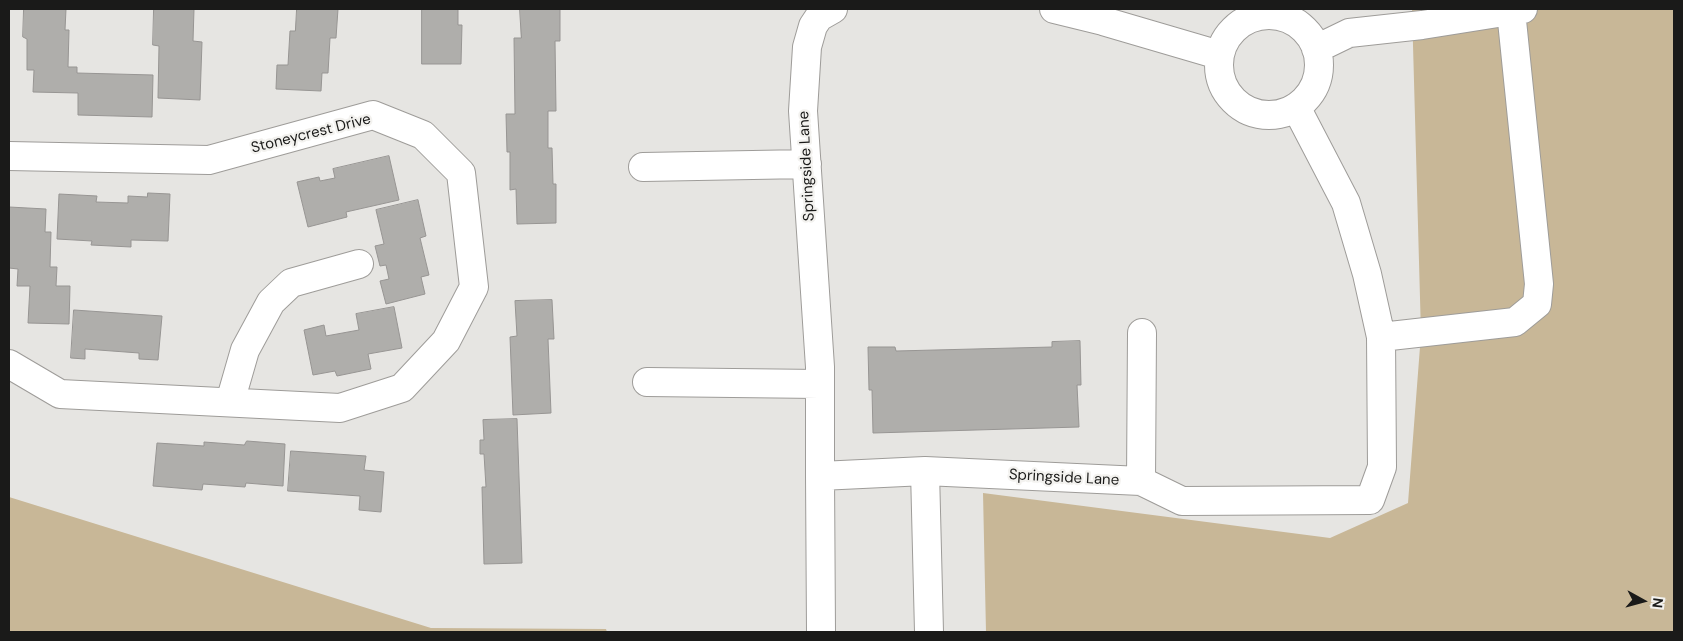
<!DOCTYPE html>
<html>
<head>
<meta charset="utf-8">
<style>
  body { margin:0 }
  #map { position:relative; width:1683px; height:641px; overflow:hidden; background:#e6e5e2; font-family:"DM Sans",sans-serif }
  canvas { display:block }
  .frame { position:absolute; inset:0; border:10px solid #1a1a19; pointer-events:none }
  .north { position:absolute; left:1618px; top:576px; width:50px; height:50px; -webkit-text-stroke:4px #f3f2ef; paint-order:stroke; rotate:97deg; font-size:14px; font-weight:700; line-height:20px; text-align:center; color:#1a1a19 }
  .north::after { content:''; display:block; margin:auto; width:18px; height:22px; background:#1a1a19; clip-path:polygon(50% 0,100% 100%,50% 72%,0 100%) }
</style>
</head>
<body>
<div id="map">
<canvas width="1683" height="641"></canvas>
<div class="frame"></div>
<div class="north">N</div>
</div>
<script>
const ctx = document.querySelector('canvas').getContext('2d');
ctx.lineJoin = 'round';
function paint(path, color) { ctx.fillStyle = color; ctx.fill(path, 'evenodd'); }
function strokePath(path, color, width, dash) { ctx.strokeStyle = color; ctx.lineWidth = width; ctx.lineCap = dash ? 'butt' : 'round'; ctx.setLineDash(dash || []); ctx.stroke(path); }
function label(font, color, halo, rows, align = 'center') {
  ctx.font = font + ' "DM Sans",sans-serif'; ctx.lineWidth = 4.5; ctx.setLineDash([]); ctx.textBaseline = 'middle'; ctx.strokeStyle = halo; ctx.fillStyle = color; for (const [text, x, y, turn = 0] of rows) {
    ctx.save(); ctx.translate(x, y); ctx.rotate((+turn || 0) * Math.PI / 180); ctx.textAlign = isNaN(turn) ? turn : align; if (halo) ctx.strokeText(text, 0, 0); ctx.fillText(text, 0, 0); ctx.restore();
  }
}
paint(new Path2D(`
  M1412 9H1674V632H986L983 493 1330 538 1408 503 1421 334Z
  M9 497 431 628 606 629 607 632H9Z`), '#c8b797');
const building = new Path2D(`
  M24 9H66L65 30H69L68 67H77V73L153 75 152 117 78 115V93L33 92 34 70H27V39L23 37Z
  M154 9H194L193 41 202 42 200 100 158 98 159 46 153 45Z
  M297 9H338L336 38H330L328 73H322L321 91 276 89 277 65H288L290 31H295Z
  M422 9H458V25H462L461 64H422Z
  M520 9H560V41H555L556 111H548V148H552L553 184H556V223L517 224 516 189 510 190V152H507L506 114H515L514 38H521Z
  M389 156 399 200 346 212 347 217 308 227 297 182 319 177 320 181 335 178 333 169Z
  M148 193 170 194 168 241 131 240V247L91 245 92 241 57 239 59 194 97 196 96 202 128 203V196L147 197Z
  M418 200 426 236 420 238 429 275 421 277 425 294 386 304 380 281 389 279 386 265 380 266 375 246 384 244 376 210Z
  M9 207 46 209 45 232H51L50 267H57L56 286H70L69 324 28 323 30 286H17L18 269 9 268Z
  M552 300 554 339H548L551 413 513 415 510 337 517 336 515 301Z
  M394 307 402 348 368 354 371 369 337 376 335 371 313 375 304 330 324 325 326 336 359 330 356 314Z
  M74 310 162 316 158 360 139 359V353L85 349V359L71 358Z
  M1080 341 1081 385H1077L1079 427 873 433 872 390H869L868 347H895L896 351 1052 347V342Z
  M517 419 522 563 484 564 482 487H486L484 454H480V440H484L483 420Z
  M247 441 285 444 283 486 246 483 245 487 203 484 202 490 153 486 157 443 204 446V442L244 445Z
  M291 451 366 456 364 470 384 472 381 512 359 510 360 496 288 491Z`);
paint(building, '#afaeab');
strokePath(building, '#979593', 1);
const minor = new Path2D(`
  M833 9 819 17 813 26 807 47 803 111 820 367V476L925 471 1141 481 1182 501 1370 500 1382 467 1381 337 1367 274 1346 203 1296 107
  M1054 9 1103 21 1219 55
  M1219 65a50 50 0 1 1 100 0a50 50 0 1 1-100 0Z
  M1316 49 1349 33 1422 25 1523 9
  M9 156 209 160 373 115 423 135 461 173 474 287 446 341 402 388 340 408 60 394 9 364
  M643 167 807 164
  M1381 337 1515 322 1537 304 1539 284 1511 11
  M647 382 819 384
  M230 402 245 350 271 302 291 283 359 264
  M925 471 929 632
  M820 476 821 632
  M1141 481 1142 333`);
strokePath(minor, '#9e9c99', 30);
strokePath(minor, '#fff', 28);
label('15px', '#1a1a19', '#f3f2ef', [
  ["Stoneycrest Drive",311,134,-14],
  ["Springside Lane",807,166,-93],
  ["Springside Lane",1064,478,3]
]);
</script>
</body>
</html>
